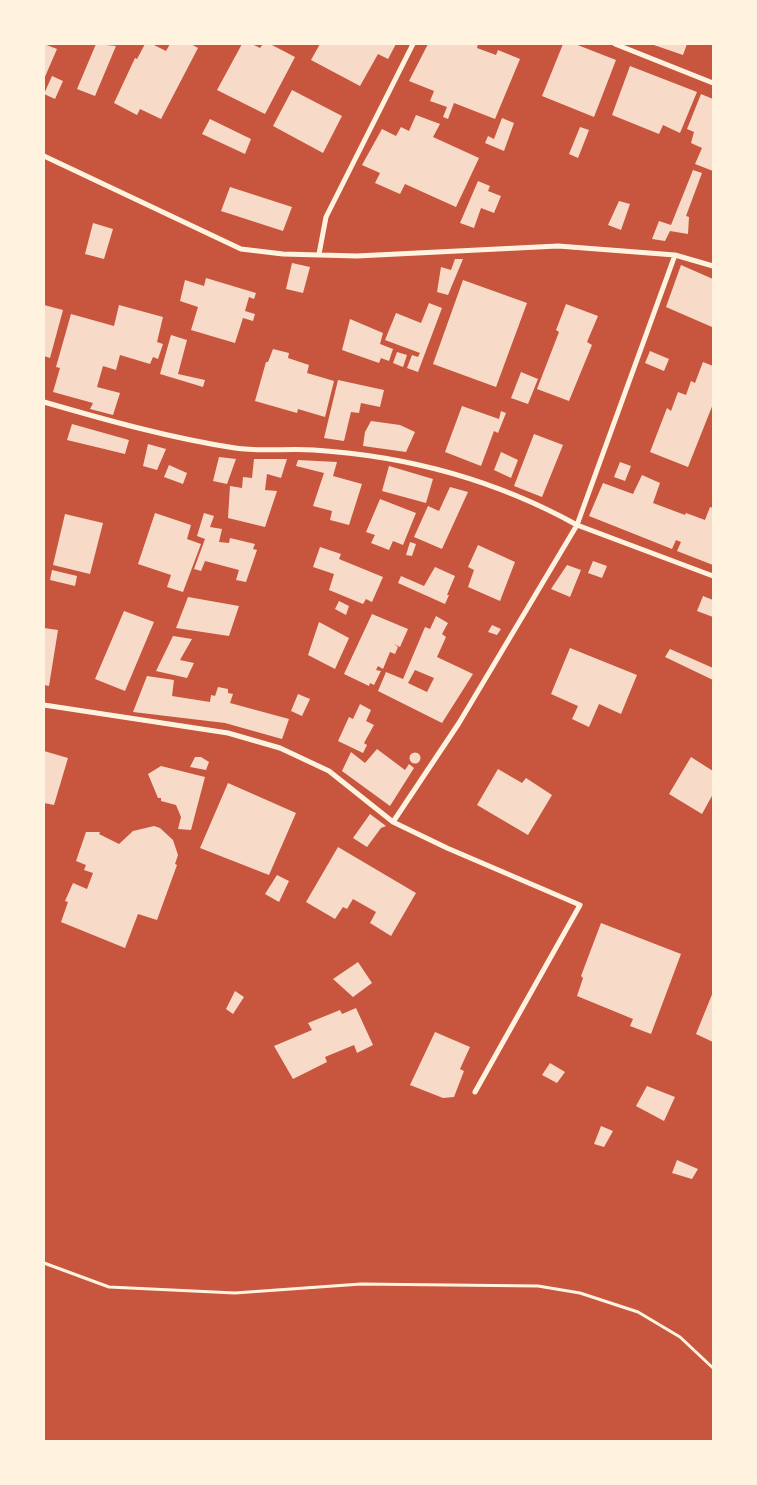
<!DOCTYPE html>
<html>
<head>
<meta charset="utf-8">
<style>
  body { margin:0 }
  #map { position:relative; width:757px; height:1485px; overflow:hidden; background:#c8553d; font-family:Roboto,sans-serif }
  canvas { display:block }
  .frame { position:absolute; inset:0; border:45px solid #fff3e0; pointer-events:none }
</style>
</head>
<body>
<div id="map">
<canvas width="757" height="1485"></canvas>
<div class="frame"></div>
</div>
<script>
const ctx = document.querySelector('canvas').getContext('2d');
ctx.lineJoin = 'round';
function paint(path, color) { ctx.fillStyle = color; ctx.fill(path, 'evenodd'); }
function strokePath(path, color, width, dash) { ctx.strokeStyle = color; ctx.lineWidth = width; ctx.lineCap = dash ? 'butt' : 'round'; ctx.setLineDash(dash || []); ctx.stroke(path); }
paint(new Path2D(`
  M44 44 57 49 44 79Z
  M96 44 116 46 95 96 77 89Z
  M145 44H152L166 51 170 44H191L198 48 161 119 140 109 137 115 114 103 135 58 137 59Z
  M242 44H252L260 48 263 44H270L295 57 265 114 217 90Z
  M320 44H396L388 59 378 54 360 86 311 60Z
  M428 44H478L477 48 496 55 498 50 520 59 495 119 454 103 448 119 443 117 447 107 430 101 434 91 409 81Z
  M563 44H575L616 60 594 117 542 96Z
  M651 44H687L683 55Z
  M630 66 697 92 680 133 663 125 659 134 612 115Z
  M52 76 63 81 55 99 44 94Z
  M292 90 342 116 323 153 273 126Z
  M701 94 713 99V171L695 164 702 148 691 143 694 132 687 129Z
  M416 115 440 124 433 137 479 158 456 207 405 184 400 194 375 183 380 173 362 165 382 129 396 136 401 127 409 131Z
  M502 118 514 123 504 151 485 143 488 136 494 139Z
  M210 119 251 139 245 154 202 134Z
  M580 127 589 130 578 158 569 154Z
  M693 170 702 173 686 216 689 217 688 234 670 231 665 241 652 239 659 221 671 225Z
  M478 181 490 186 488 191 501 196 494 213 481 208 474 228 460 223Z
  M230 187 292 207 283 231 221 211Z
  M619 201 630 204 621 230 608 225Z
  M93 223 113 229 104 259 85 254Z
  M455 259H463L448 295 437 292 441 267 451 270Z
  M292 263 310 267 303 293 286 289Z
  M681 265 713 279 712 327 666 307Z
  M206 278 256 293 254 299 249 297 245 311 255 314 253 321 243 318 235 343 191 330 198 307 180 301 185 280 204 286Z
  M463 280 527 303 496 387 433 364Z
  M429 303 442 308 418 372 407 368 412 355 418 357 420 353 385 340 396 313 421 323Z
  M566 304 598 316 587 342 592 345 569 401 537 389 559 332 556 330Z
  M44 305 63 310 50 358 44 356Z
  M119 305 163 317 157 342 163 344 158 359 153 357 150 364 120 355 116 370 103 366 97 387 120 393 113 415 90 409 93 403 53 392 60 368 56 367 71 314 114 326Z
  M350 319 383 333 380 344 393 349 389 361 381 358 379 363 342 350Z
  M171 335 187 340 178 374 205 380 203 387 160 374Z
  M273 349 289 353 288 358 309 365 307 373 334 381 325 417 298 409 297 413 255 401 266 362H268Z
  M650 351 669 359 664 371 645 363Z
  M397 352 407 355 403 367 393 363Z
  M703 362 713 366V404L688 467 650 452 667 408 671 411 678 392 686 395 691 381 695 383Z
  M521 372 538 379 528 404 511 398Z
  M338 380 384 390 380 407 361 403 359 413 351 412 344 441 324 438Z
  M462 406 499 419 501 411 506 413 498 433 494 431 481 466 445 452Z
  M371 421 400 425 415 432 406 452 363 446 365 432Z
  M72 424 129 440 125 454 67 440Z
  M534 434 563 445 542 497 514 486Z
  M148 444 166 449 157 470 143 466Z
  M501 452 518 460 511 478 494 470Z
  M219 457 236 459 227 484 213 481Z
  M254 459H287L281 478 267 474 265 490 277 491 265 527 228 518 230 486 242 488 243 477 252 478Z
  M298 460 337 462 333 476 362 484 349 525 330 520 332 511 313 506 324 473 296 466Z
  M620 462 631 466 625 481 614 477Z
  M169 465 187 473 183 484 164 477Z
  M389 466 433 479 426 503 382 491Z
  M642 475 660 483 653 503 685 515 686 513 705 520 710 507 713 508V565L677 551 681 542 676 540 672 549 589 516 603 483 633 494Z
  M450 487 468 492 442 549 414 537 428 506 439 511Z
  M380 499 416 513 403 545 393 541 389 550 371 543 375 535 366 532Z
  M155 513 191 525 187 539 201 544 183 592 167 587 171 575 138 564Z
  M204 513 214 516 210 527 222 529 219 542 229 543 230 538 255 544 253 549 257 550 246 582 236 580 239 570 205 561 201 571 194 569 205 539 197 536Z
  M65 514 103 523 90 574 53 565Z
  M410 542 416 544 412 556 406 555Z
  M478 545 515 562 500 601 468 587 474 570 468 567Z
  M320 547 341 554 339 559 383 577 372 602 366 599 363 604 329 590 334 574 313 567Z
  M593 561 607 566 602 578 588 573Z
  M567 565 581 570 570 597 551 589Z
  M435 567 455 576 447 595H449L445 604 398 583 401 576 424 586Z
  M52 570 77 576 75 586 50 580Z
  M703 596 713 600V617L697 611Z
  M188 597 239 606 229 636 176 628Z
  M339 601 349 606 346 615 335 609Z
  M124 611 154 622 125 691 95 679Z
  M372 614 408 629 400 647 394 644 398 647 395 654 390 652 383 669 378 666 376 670 381 671 374 685 370 683 369 686 344 674Z
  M436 616 448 623 442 634 446 637 437 657 473 674 442 723 378 691 386 672 403 679 425 627 430 629ZM415 670 434 678 427 692 408 683Z
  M319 622 349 638 335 669 308 655Z
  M492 625 501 629 497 635 488 632Z
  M44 628 58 630 49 686 44 685Z
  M173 636 192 639 180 660 194 663 187 678 156 671Z
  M570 648 637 675 621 714 599 704 589 727 572 719 578 706 551 694Z
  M670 649 713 668V680L665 657Z
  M147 676 174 680 172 696 210 702 211 695 215 696 218 687 228 689V693L233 694 230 703 289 719 282 739 225 723 133 712Z
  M298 694 310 699 302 716 291 711Z
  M360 704 371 710 366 721 374 725 364 743 367 745 363 753 338 741 349 717 353 719Z
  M377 749 405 770 409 764 414 768 390 806 342 771 351 752 365 763Z
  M44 751 68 758 54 805 44 803Z
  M409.5 758a5.5 5.5 0 1 1 11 0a5.5 5.5 0 1 1-11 0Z
  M195 757H201L209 762 206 770 190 767Z
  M691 757 713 771V794L702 814 669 794Z
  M161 766 205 777 191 830 178 829 181 817 176 805 161 801V798H158L148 774Z
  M498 769 522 783 526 778 552 795 528 835 477 805Z
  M228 783 296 813 269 875 200 848Z
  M370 814 386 826 381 828 367 847 353 838Z
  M154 826 160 828 173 840 178 855 175 864 177 865 157 920 138 914 125 948 61 922 68 902 65 901 73 883 87 889 93 873 84 870 86 865 76 861 86 832H100L99 834 119 844 133 831Z
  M338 847 416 893 391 936 370 923 376 912 353 899 347 909 343 907 335 919 306 902Z
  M277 875 289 881 279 902 265 894Z
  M601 923 681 954 651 1034 630 1026 633 1019 577 996 583 978 581 976Z
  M358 962 372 983 353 997 333 979Z
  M235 991 244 997 233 1014 226 1009Z
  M713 992V1042L696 1034Z
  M356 1008 373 1045 357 1053 354 1045 325 1057 327 1062 293 1079 274 1046 312 1030 308 1023 340 1010 342 1014Z
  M435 1032 470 1047 460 1069 464 1071 454 1097 443 1098 410 1085Z
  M550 1063 565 1072 557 1083 542 1075Z
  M647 1086 675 1097 664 1121 636 1106Z
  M601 1126 613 1131 604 1147 594 1144Z
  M677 1160 698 1169 692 1179 672 1173Z`), '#f7dbc8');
strokePath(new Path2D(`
  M44 1263 109 1287 235 1293 361 1284 538 1286 580 1293 638 1312 680 1337 713 1368`), '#fff3e0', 3);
strokePath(new Path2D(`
  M615 44 713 83
  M44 156 241 249 283 254 357 256 558 246 675 255 713 266
  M319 254 326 217 413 44
  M44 402C106 420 170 438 235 448 261 452 288 448 314 450 407 456 496 480 577 525L713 576
  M44 705 228 733 280 748 329 771 393 822 447 848 580 905 475 1092
  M393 822 459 723 577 525 675 255`), '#fff3e0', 5);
</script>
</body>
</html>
